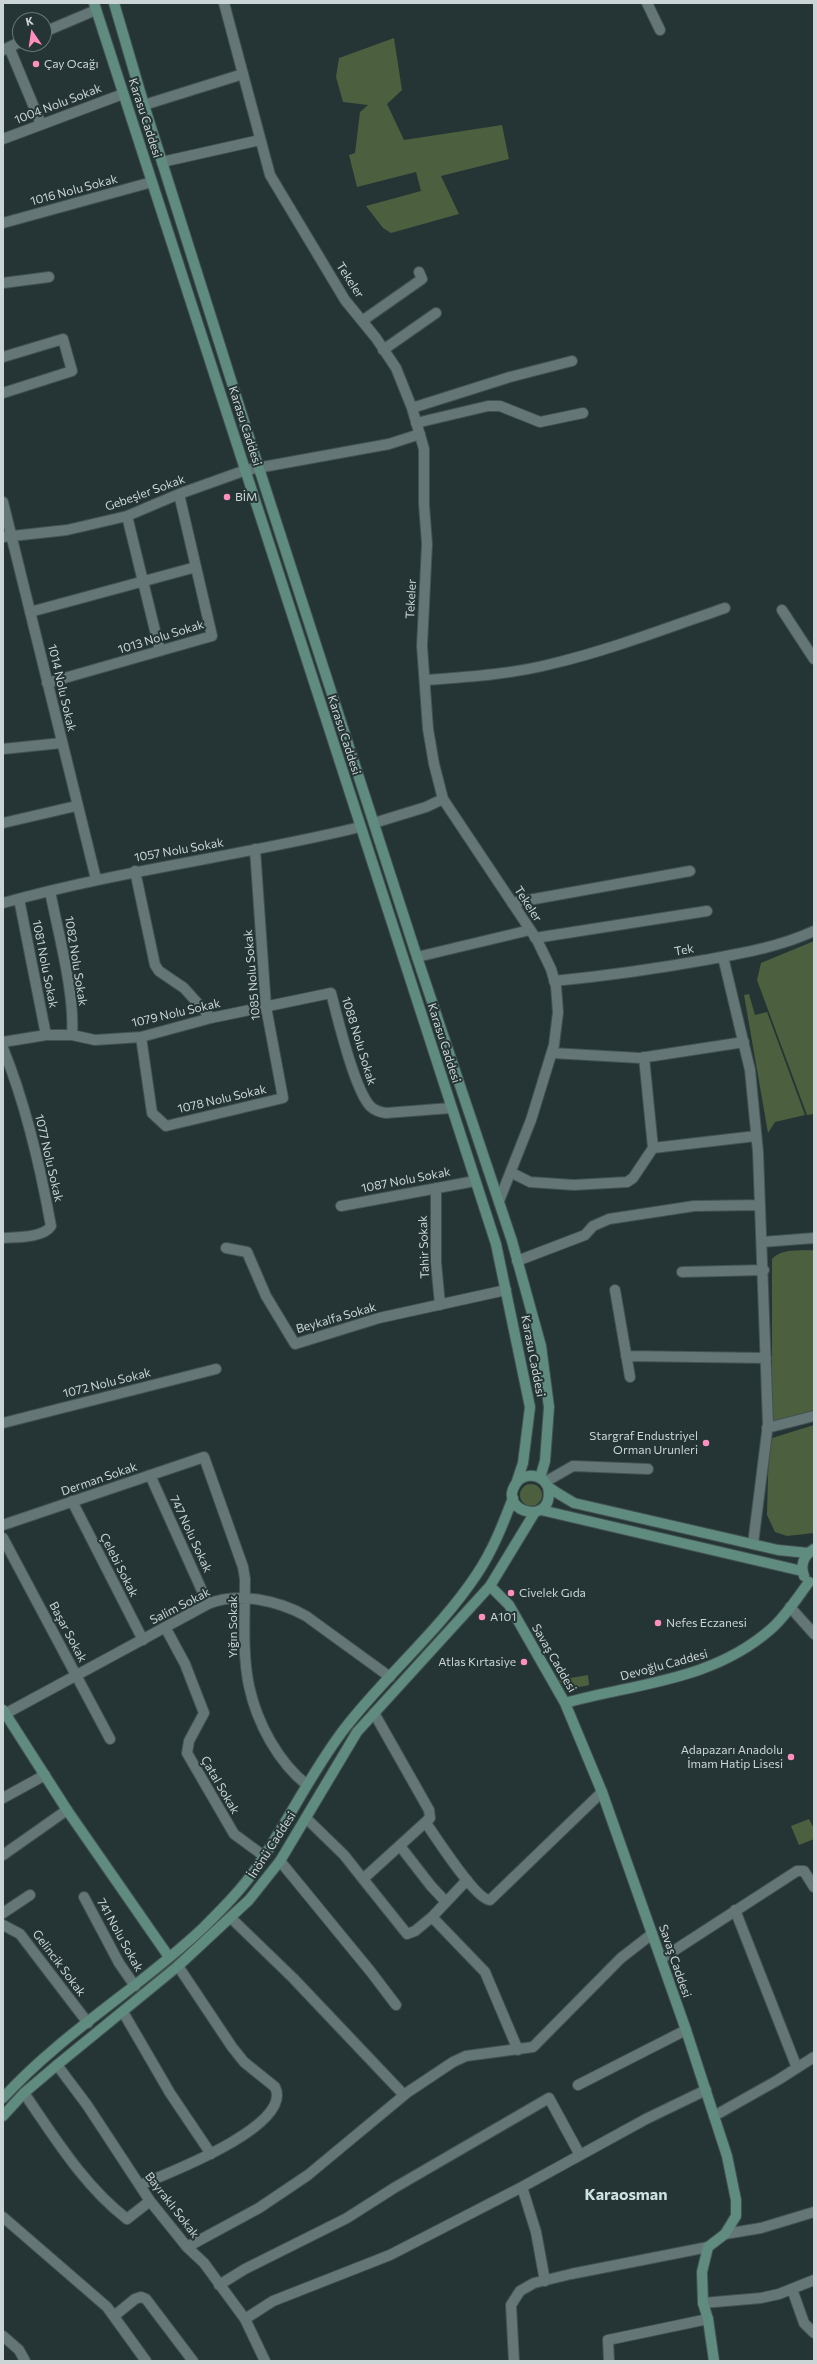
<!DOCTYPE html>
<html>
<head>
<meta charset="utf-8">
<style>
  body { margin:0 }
  #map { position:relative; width:817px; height:2364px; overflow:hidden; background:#253535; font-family:Commissioner,sans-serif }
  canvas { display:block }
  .frame { position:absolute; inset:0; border:4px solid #cbd5d5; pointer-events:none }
  .north { position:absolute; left:12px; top:12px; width:40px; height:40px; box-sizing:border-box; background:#253535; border:1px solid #677575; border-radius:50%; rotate:347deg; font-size:11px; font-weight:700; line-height:16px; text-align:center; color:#cbd5d5 }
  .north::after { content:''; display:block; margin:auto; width:14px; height:18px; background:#fe8ebe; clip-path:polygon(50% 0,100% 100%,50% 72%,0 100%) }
</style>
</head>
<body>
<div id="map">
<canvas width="817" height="2364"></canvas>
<div class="frame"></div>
<div class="north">K</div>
</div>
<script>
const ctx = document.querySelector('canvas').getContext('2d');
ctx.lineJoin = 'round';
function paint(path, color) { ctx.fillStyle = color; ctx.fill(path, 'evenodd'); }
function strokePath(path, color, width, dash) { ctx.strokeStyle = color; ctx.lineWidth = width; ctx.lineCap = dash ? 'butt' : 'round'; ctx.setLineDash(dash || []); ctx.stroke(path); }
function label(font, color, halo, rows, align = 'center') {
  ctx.font = font + ' Commissioner,sans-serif'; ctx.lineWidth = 4; ctx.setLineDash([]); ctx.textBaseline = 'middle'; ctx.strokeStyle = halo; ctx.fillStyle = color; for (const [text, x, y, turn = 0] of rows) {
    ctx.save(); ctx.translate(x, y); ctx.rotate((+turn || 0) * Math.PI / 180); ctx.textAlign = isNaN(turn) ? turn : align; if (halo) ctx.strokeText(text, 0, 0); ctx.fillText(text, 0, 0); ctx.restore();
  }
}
paint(new Path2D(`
  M394 38 402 90 387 104 404 140 502 125 509 159 441 176 459 214 391 233 383 228 366 206 421 191 416 172 357 187 349 155 355 153 360 112 368 105 343 102 336 77 339 58Z
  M814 941V1114L807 1115 757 980 761 963Z
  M749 994 755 1015 767 1012 805 1115 775 1122 768 1133 744 995Z
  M814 1250V1413L772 1422V1259C782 1248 800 1251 814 1250Z
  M814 1425V1533L787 1536 775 1532 767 1515 769 1439Z
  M520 1495a11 11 0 1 1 22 0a11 11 0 1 1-22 0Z
  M588 1675 589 1685C575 1688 569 1690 558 1680Z
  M809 1819 814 1829V1839L799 1845 791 1826Z`), '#4c5f3e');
const street = new Path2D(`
  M224 3 270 175 345 300 376 338 396 368 412 408 424 449V504L427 544 422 646 428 729 434 764 443 799 537 940 551 969 556 986 558 1012 554 1045 531 1120 499 1201
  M647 3 660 30
  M44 32 96 10
  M9 47 41 124
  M3 50 20 42
  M144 105 243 74
  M3 139 123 94
  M162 162 260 140
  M3 223 152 182
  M3 283 49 277
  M362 321 422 279 419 272
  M383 350 436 313
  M3 357 63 339 72 371 3 393
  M412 408 510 377 572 361
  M416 423 488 406H500L540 422 583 413
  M3 502 96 879
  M127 516 160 651
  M3 537 67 530 127 516 179 494 246 470 389 444 420 434
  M782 610 814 659
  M30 612 196 567
  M426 680C468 677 514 674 555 663 613 649 669 627 725 608
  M47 683 212 636 179 494
  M3 749 61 743
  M3 823 76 806
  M374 823 426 807 443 799
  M135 871 155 965 159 971 184 988 211 1018
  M50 891C58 933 75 993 72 1035
  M19 899 46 1035
  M3 903C120 870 242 856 360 827
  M512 903 690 871
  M535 938 707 911
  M417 957 530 930
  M723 957 750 1070 758 1152 768 1424 753 1544
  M554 981C605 976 655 969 705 960 743 953 779 947 814 931
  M141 1037 152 1113 166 1126 283 1098 266 1007 255 849
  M3 1042 46 1035H72L95 1040 141 1037 211 1018 331 993C338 1019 354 1088 370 1106 375 1111 380 1112 386 1113L451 1108
  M3 1048C26 1105 40 1165 51 1226 43 1238 17 1237 3 1238
  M552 1053 640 1058 744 1042
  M653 1148 756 1136
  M512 1173 530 1182 574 1185 627 1182 633 1178 653 1148 644 1057
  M436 1188V1262L440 1305
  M341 1206 475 1181
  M762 1242 814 1238
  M226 1248 247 1252 266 1296 295 1344 379 1318 506 1290
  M517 1261 585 1235 593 1226 609 1219 694 1206 760 1205
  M682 1272 764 1270
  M615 1290 630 1377
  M626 1356 766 1358
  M3 1423 216 1369
  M767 1428 814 1416
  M150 1475 208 1604
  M545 1482 573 1466 648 1469
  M72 1501 143 1640
  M3 1525 204 1457 243 1567 245 1579C245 1613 242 1653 249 1686 257 1723 278 1762 307 1785
  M3 1538 110 1739
  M790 1607 814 1634
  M165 1627 185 1664 204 1713 189 1741 187 1753 234 1834 264 1856
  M374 1713 429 1810 430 1818 363 1879 407 1934 415 1931 432 1917 485 1972 518 2050
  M3 1715 208 1604C238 1591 279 1601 306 1616L390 1677
  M3 1798 45 1775
  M306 1818 344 1855 363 1879
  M426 1823C435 1836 476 1900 490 1900L602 1792
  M400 1846 431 1886 446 1902
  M3 1855 67 1810
  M280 1861 371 1972 396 2005
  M84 1897 119 1963 135 1986
  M735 1910 797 2068
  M3 1913 30 1895
  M432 1917 467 1880
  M231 1918 293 1978 404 2095
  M3 1925 20 1934 88 2023
  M661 1959 797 1871H804L814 1887
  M123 2012 170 2093 211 2154
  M57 2065 87 2105 150 2201 187 2247 204 2263 245 2319 265 2361
  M578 2085 686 2030
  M24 2093C55 2138 84 2186 127 2219L150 2201
  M714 2116 778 2080 814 2057
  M140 2185C166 2174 294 2126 275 2087L244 2062 232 2047 178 1966
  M3 2217 107 2307 146 2361
  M725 2234 761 2228 814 2212
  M187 2247 259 2208 308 2175 408 2092 453 2062 466 2056 533 2047 621 1958 652 1934
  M545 2281 536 2232 522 2187 646 2119 706 2090
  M219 2285 245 2269 347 2218 394 2188 549 2098 580 2155
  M792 2289 804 2323 814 2333
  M703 2303 761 2298 779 2294 814 2280
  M114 2316 135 2299 141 2297 146 2299 193 2361
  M245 2319 273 2301 390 2255 522 2187
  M3 2336 19 2350 25 2361
  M514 2361 511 2305 520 2291 534 2283 571 2274 708 2247
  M609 2361 608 2340 708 2319`);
const secondary = new Path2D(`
  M94 3 496 1244 530 1407 523 1463 517 1481
  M114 3 144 105 255 456 417 957 512 1241 541 1346 549 1407 545 1461 540 1478
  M548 1487C556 1527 498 1513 515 1485 521 1474 536 1473 544 1481 547 1484 547 1487 550 1488 558 1494 566 1498 574 1503L778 1550 808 1553
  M541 1510 802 1571
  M804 1576C800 1565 804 1555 814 1549
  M490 1586 509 1605 565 1703 602 1792 686 2030 727 2156 736 2200V2216L725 2234 708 2247 702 2272 703 2303 708 2319 714 2361
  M565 1703C637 1683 712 1681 771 1629 786 1616 797 1598 809 1582
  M3 1710 67 1810 169 1957
  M3 2098C62 2033 141 1987 204 1927 223 1908 242 1889 257 1867 288 1822 311 1772 345 1728 386 1675 440 1630 477 1574 493 1550 503 1524 513 1498
  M3 2116 24 2093 57 2065 178 1966 249 1900 280 1861 357 1732 490 1586 535 1512`);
strokePath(street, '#425151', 12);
strokePath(secondary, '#425151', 12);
strokePath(street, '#647676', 10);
strokePath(secondary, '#608c7f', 10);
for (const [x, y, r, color] of [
  [36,64,4,"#fe8ebe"],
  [227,497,4,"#fe8ebe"],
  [706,1443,4,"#fe8ebe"],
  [511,1593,4,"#fe8ebe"],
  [482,1617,4,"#fe8ebe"],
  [658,1623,4,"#fe8ebe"],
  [524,1662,4,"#fe8ebe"],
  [791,1757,4,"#fe8ebe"]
]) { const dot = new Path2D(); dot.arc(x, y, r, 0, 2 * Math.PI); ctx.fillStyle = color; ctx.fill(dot); strokePath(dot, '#253535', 1.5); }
label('12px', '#cbd5d5', '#253535', [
  ["Çay Ocağı",44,64],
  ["BİM",235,497],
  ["Stargraf Endustriyel",698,1436,"right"],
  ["Orman Urunleri",698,1450,"right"],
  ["Civelek Gıda",519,1593],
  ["A101",490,1617],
  ["Nefes Eczanesi",666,1623],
  ["Atlas Kırtasiye",516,1662,"right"],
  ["Adapazarı Anadolu",783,1750,"right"],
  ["İmam Hatip Lisesi",783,1764,"right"]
], 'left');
label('12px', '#cbd5d5', '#253535', [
  ["1004 Nolu Sokak",58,104,-21],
  ["Karasu Caddesi",145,118,72],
  ["1016 Nolu Sokak",74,190,-15],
  ["Tekeler",350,280,57],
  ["Karasu Caddesi",245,426,72],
  ["Gebeşler Sokak",145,493,-20],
  ["Tekeler",411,599,-87],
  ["1013 Nolu Sokak",161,637,-17],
  ["1014 Nolu Sokak",62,688,77],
  ["Karasu Caddesi",344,735,72],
  ["1057 Nolu Sokak",179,850,-10],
  ["Tekeler",528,904,57],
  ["Tek",684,950,-10],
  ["1082 Nolu Sokak",76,961,81],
  ["1081 Nolu Sokak",45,964,79],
  ["1085 Nolu Sokak",252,975,-95],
  ["1079 Nolu Sokak",176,1013,-13],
  ["1088 Nolu Sokak",359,1041,73],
  ["Karasu Caddesi",444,1043,72],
  ["1078 Nolu Sokak",222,1099,-13],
  ["1077 Nolu Sokak",49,1158,77],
  ["1087 Nolu Sokak",406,1180,-11],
  ["Tahir Sokak",424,1247,-92],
  ["Beykalfa Sokak",336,1318,-16],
  ["Karasu Caddesi",533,1356,79],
  ["1072 Nolu Sokak",107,1383,-14],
  ["Derman Sokak",99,1479,-19],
  ["747 Nolu Sokak",191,1534,65],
  ["Çelebi Sokak",119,1565,63],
  ["Salim Sokak",180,1606,-27],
  ["Yığın Sokak",233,1627,-90],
  ["Başar Sokak",68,1632,62],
  ["Savaş Caddesi",554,1658,60],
  ["Devoğlu Caddesi",664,1665,-15],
  ["Çatal Sokak",220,1785,60],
  ["İnönü Caddesi",272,1845,-57],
  ["741 Nolu Sokak",120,1935,61],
  ["Savaş Caddesi",675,1961,71],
  ["Gelincik Sokak",59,1963,53],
  ["Bayraklı Sokak",172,2205,52]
]);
label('bold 16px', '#cee2e1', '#253535', [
  ["Karaosman",626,2195]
]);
</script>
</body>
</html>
